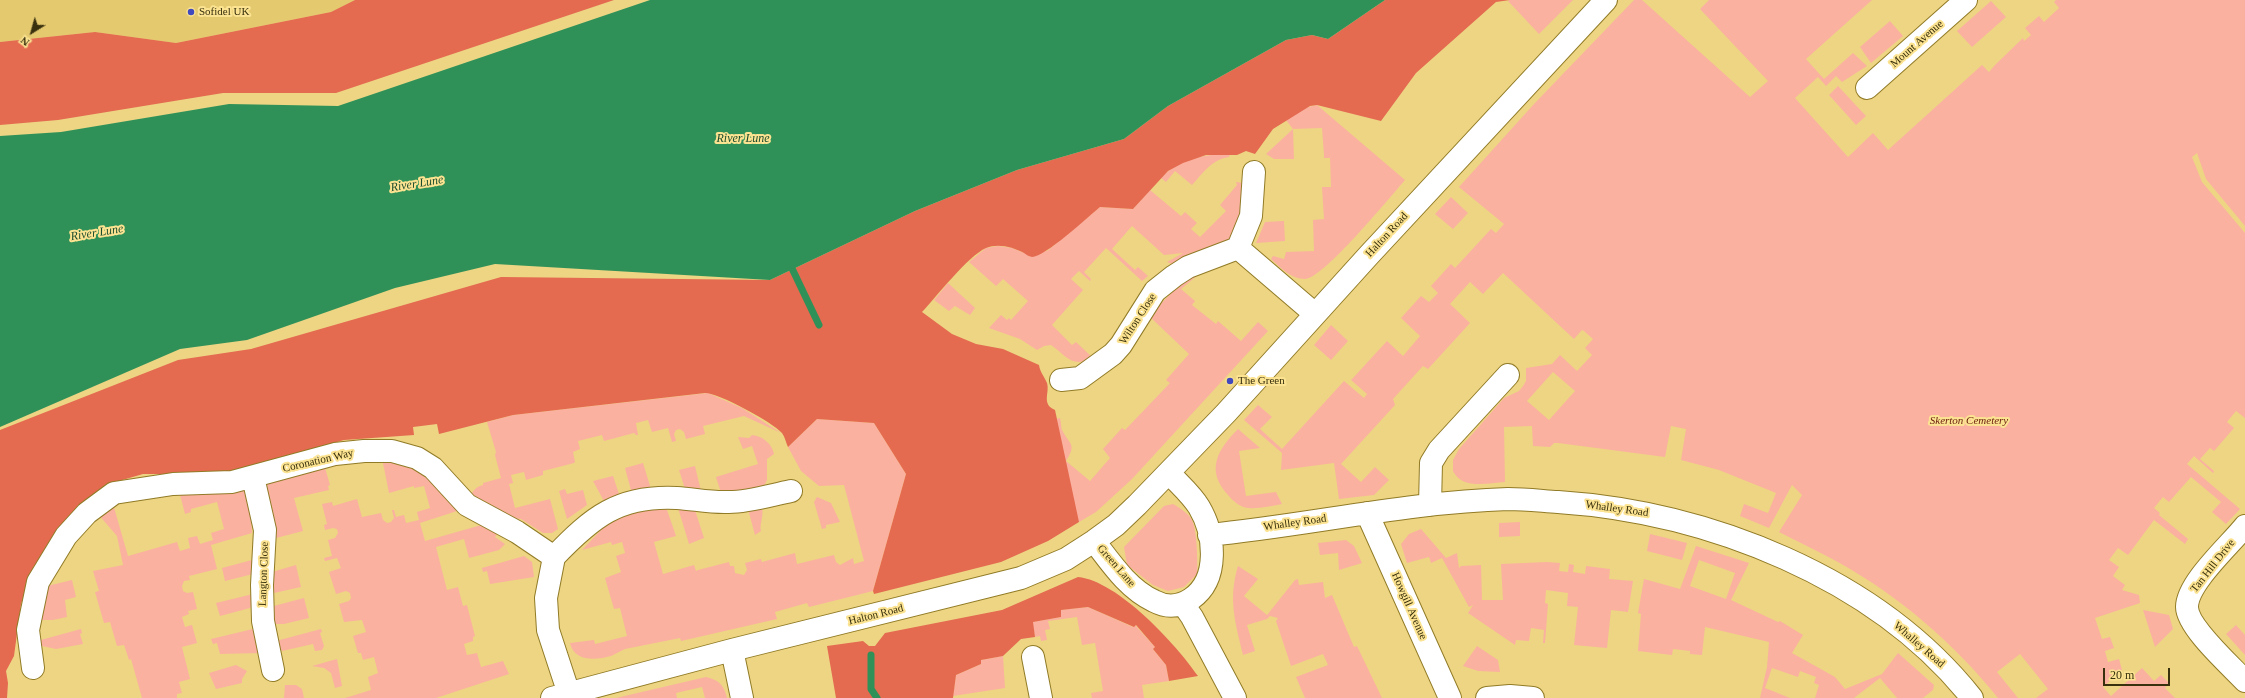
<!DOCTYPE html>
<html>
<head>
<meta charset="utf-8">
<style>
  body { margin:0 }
  #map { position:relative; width:2245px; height:698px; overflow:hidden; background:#edd584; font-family:"Times New Roman",serif }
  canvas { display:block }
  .north { position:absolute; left:12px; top:12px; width:40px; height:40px; -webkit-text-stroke:3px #fbe391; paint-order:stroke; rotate:217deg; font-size:11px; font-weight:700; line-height:16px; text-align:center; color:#39300d }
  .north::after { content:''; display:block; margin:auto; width:14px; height:18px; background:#39300d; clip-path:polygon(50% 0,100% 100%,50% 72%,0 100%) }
  .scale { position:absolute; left:2103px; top:668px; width:67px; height:18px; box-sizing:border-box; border:2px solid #39300d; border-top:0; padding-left:5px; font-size:12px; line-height:14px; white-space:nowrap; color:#39300d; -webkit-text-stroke:3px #fbe391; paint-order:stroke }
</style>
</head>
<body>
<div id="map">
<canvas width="2245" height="698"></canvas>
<div class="north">N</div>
<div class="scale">20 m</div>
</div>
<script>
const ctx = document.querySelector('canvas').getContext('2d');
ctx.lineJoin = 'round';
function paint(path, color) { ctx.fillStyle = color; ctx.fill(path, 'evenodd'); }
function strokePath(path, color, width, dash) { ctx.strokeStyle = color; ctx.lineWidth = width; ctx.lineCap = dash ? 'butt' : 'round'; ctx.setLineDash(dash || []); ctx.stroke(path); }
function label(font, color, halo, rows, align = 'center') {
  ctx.font = font + ' "Times New Roman",serif'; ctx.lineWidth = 4; ctx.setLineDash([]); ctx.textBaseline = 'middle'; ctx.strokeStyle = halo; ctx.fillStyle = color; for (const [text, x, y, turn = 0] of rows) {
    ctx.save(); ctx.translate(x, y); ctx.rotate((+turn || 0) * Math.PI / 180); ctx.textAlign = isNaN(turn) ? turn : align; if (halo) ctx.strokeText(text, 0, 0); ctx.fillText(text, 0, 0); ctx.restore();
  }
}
paint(new Path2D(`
  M0 0H355L331 12 176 43 95 32 0 42Z`), '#e4c96f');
paint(new Path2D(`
  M1510 0H1573L1539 34 1508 1Z
  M1634 0H1642L1750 97 1768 81 1700 9 1709 0H1872L1806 59 1824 79 1853 53 1867 66 1842 82 1836 76 1826 86 1818 77 1795 98 1848 157 1873 133 1888 150 1982 65 1989 72 1995 65 2023 38 2024 41 2031 35 2025 28 2039 16 2044 22 2059 8 2054 2 2056 0H2245V226L2206 179 2197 153 2192 157 2202 182 2245 233V418L2236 411 2227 422 2234 428 2214 451 2210 448 2200 459 2214 471 2213 473 2194 456 2187 464 2240 509 2226 524 2212 512 2221 502 2191 477 2169 502 2163 497 2154 508 2160 513 2159 515 2188 539 2185 544 2154 520 2128 555 2118 548 2109 560 2119 567 2113 576 2125 585 2122 590 2139 595 2140 603 2095 618 2102 639 2110 637 2114 648 2105 651 2108 662 2119 659 2122 670 2103 687 2111 696 2142 668 2154 681 2161 675 2169 683 2165 688 2175 698H2036L2048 689 2020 654 1997 672 2018 698H1998C1954 643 1898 595 1836 561 1818 551 1798 542 1779 532L1802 495 1792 485 1769 528 1740 516 1744 504 1768 513 1776 493 1719 470 1681 460 1686 429 1671 426 1665 457 1558 443H1554L1550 447 1533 446 1532 426 1504 427 1505 482C1488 483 1462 490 1453 471V460L1459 449 1504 398 1519 391 1523 386 1526 381V368L1552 364 1560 355 1577 371 1592 355 1585 348 1593 339 1584 331 1582 330 1574 339 1503 273 1483 294 1470 282 1450 304 1470 323 1428 369 1423 366 1393 399 1395 405 1341 464 1361 482 1375 467 1389 480 1374 495 1339 499 1334 463 1281 470 1282 453 1244 420 1258 405 1272 417 1260 429 1282 449 1344 381 1364 398 1367 394 1351 380 1353 378 1387 341 1403 356 1420 336 1401 318 1421 296 1429 302 1438 293 1431 286 1451 264 1455 268 1491 229 1496 233 1504 224 1459 187 1534 104ZM1553 372 1575 391 1549 420 1527 401Z
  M1991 1 2006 17 1972 47 1957 31Z
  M1890 21 1903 36 1871 63 1860 47Z
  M1838 86 1866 116 1856 125 1829 95Z
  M1317 105 1405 180C1390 197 1323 279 1305 279 1291 279 1281 268 1271 259L1273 256 1284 259 1286 252 1314 251 1313 220 1324 219 1322 187H1331L1330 158H1324V155L1322 128 1293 129 1294 159H1274L1266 154 1293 129 1286 120 1304 108Z
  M1230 154 1229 157C1211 160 1204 172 1192 185L1175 171 1166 182 1161 178C1178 159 1206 154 1230 154Z
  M1236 182 1243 183 1246 194 1232 240 1175 265 1167 262 1183 253 1164 255 1132 226 1112 249 1135 270 1138 267 1148 276 1142 281 1106 248 1084 272 1091 279 1090 281 1079 271 1071 279 1083 290 1052 325 1072 345 1076 342 1093 358C1071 368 1068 357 1051 345L1044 346 1037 350 1020 339 989 328 1001 315 1007 320 1009 318 1011 320 1028 301 1003 279 996 286 969 262 986 248 998 246 1012 248 1024 253 1047 251 1100 207 1133 209 1150 190 1181 216 1185 212 1197 223 1191 229 1200 237 1226 211 1220 205 1237 185Z
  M1451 197 1468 213 1453 229 1435 214Z
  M1284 221 1285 241 1256 243 1265 222Z
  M1204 270 1181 289 1195 301 1192 305 1216 324 1218 321 1241 341 1258 322 1268 331 1132 479 1096 512 1079 522 1077 518 1056 419 1060 418C1061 421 1061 428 1062 430 1070 445 1077 444 1066 461L1090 481 1110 458 1103 449 1122 428 1125 430 1170 383 1166 380 1189 354 1149 316 1185 279Z
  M948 283 975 308 970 315 955 306 949 311 934 300Z
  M1331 325 1348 341 1331 360 1314 345Z
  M708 393 742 408 781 433 744 416 703 426 705 434 686 439 684 432 680 429 676 430 674 434 676 441 672 442 668 428 652 432 648 420 636 423 638 435H636L634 433 604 441 602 435 578 441 580 449 573 452 575 462 574 463 543 471V475L526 480 524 472 511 475 513 483 509 484 515 508 550 499 558 529 552 533H543L521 519 509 518 470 497C473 490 476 487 483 485V483L501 478 495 455 496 452 487 422 513 415Z
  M817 419 874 423 906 474 873 591 809 607 807 603 775 612 777 619 681 641 680 638C662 642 643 645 625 649 620 651 616 654 611 656 596 660 574 662 570 643L594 640 595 644 627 636 620 608 614 609 605 578 621 572 616 556 625 553 622 542 612 545 611 542 582 550 601 530 604 521 626 511 666 507 676 536 654 542 663 574 694 565 696 571 698 570 729 562 730 566H734L735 573 744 575 747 570 745 563 761 559 762 562 795 553 797 564 834 555 836 562 840 565 853 558 854 564 864 561 844 485 819 486 801 471 788 447Z
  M1238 429 1260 448 1239 451 1246 496 1276 492 1282 504C1271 506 1259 509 1248 508 1240 507 1233 501 1228 495 1205 470 1218 449 1238 429Z
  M752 435C763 436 772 444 774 454L767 459V480L763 488 722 496 716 477 758 464 752 446 743 449 738 437 749 438Z
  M382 458 397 461 423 472 460 510 420 523 425 541 485 524 498 532 495 537 505 544 499 550 469 558 464 539 436 547 447 590 458 587 463 606 467 605 475 636 473 637V641L464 644 467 655 477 653 481 667 503 661 509 674 436 698H345L371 690 368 677 378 673 374 657 363 660 361 653H358L353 636 366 632 362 620 344 622 339 604 349 601 351 598 350 593 346 591 336 594 329 572 341 568 337 558 325 561 324 558 332 556 328 540 335 538 338 533 337 529 333 528 325 530 324 525 327 524 322 504 332 502 333 506 357 499 362 517 381 513 383 520 387 523 391 522 394 518 392 510H394L396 517 404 515 406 523 419 520 417 512 430 508 424 486 414 488V486L389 493Z
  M643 463 651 489 632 494 625 468Z
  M324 464 330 485 328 486 329 490 294 498 303 531 276 538 267 507 265 486 270 482Z
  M695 466 701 491 685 489 679 470Z
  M613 476 620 497 605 503 593 481Z
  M233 489 244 491C252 504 251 518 252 533L211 545 217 569 189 576 190 580 184 581 182 586 183 591 187 593 193 592 197 609 188 611 189 614 182 617 185 627 192 625 197 643 182 647 190 679 179 682 182 693 177 694V698H142L131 659 129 660 124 645 117 646 110 622 104 623 95 592 99 591 93 571 123 565 117 536 98 514 113 504 128 556 177 542 180 551 190 548 188 538 197 536 200 544 213 540 211 533 224 529 217 502 191 509V512L185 514 179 491Z
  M565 489 567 494 583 490 587 505 567 519 559 491Z
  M817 497 831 503 840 522 826 525V528L822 529 814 502Z
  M1173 504C1180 508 1188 513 1192 520 1197 530 1198 563 1197 574L1184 587 1168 591 1153 585 1127 565 1124 547 1164 506Z
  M762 507C764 517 759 525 761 531L755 535 748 509Z
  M678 508 695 510 704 538 689 544Z
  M1520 522V536L1499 537V523Z
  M1421 529 1446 558 1457 553 1459 568 1461 566 1481 565 1482 600H1503L1501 564 1547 562 1560 563 1559 571 1568 572 1569 564 1574 565 1573 572 1585 574 1586 566 1610 569 1609 579 1633 581 1628 612 1611 610 1607 648 1574 645 1578 607 1567 606 1568 593 1546 590 1545 603 1548 604 1545 643H1543L1544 630 1531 628 1529 641 1516 640 1515 645 1468 613 1473 605 1469 607 1442 558 1431 563 1429 557 1407 563 1401 544 1409 534Z
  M1650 534 1687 543 1682 560 1647 551Z
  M1346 540 1354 546 1362 563 1339 570 1338 553 1320 555 1318 543Z
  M1696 546 1749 563 1731 600 1778 622 1780 621 1803 635 1792 653 1835 677 1845 689 1882 674 1898 653 1934 685 1933 690 1923 698H1897L1880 678 1854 698H1815L1819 685 1814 683 1816 677 1800 671 1798 677 1772 668 1765 688 1790 698H1760L1767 667 1769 642 1705 627 1702 655 1690 654V651L1673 649 1672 655 1638 651 1641 614 1638 613 1644 579 1680 589ZM1699 560 1735 573 1726 599 1690 586Z
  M524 556 532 562 534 577 490 584 487 571 483 572 482 568Z
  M252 560 253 574 225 581 222 568Z
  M296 565 301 587 274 593 269 592 272 572Z
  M1238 566 1258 579 1244 596 1267 615 1295 580 1298 579 1299 585 1323 582 1325 598 1332 595 1354 647 1357 646 1382 698H1305L1296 677 1328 665 1323 654 1291 666 1276 621 1278 618 1270 616 1267 619 1247 625 1255 651 1243 655C1235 622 1228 599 1238 566Z
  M72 580 76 597 65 600 67 617 53 620H35L43 587Z
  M253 594 254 606 250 608 220 616 216 603Z
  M304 598 309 618 284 624H272L270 607Z
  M1088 607 1133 627 1135 625 1155 647 1153 649 1166 665 1169 681 1142 685 1144 698H1092L1091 693 1103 691 1095 643 1082 645 1077 617 1048 621 1050 629 1045 630 1047 640 1041 641 1040 636 1035 637 1032 622 1061 617 1060 610Z
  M2143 610 2169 615 2173 629 2155 647Z
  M2236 625 2245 635V655L2226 634Z
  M257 628 261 653 220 654 217 643 213 644 211 639Z
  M81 629 82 633 80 634 83 644 56 649 42 646 37 641Z
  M321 629 322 632 320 633 324 646 322 650 315 651 313 644 282 651 276 641Z
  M1477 646 1498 660 1500 672 1478 671 1463 666Z
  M1003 656 1005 688 953 696 956 675 981 664V660Z
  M337 659 342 686 335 688 331 673 324 668 312 666Z
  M236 665 247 671 242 679V683L216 689 209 673Z
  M706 677C719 680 724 685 727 698H705L702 687 676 693 677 698H616Z
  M285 685H296L302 689 304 698H284Z`), '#fbb19f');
paint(new Path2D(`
  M355 0H614L336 93H223L58 120 0 125V42L95 32 176 43 331 12Z
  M1385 0H1510L1496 2 1416 73 1381 121 1317 105 1310 106 1273 129 1255 154 1246 151 1237 155H1206L1183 163 1168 171 1133 209 1100 207C1088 217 1045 257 1032 257 1028 256 1027 255 1024 253 1013 247 998 243 986 248 968 256 936 297 922 312L952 334 976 344 1003 349 1039 365C1040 372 1044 376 1047 383 1050 393 1041 404 1055 410L1079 522 1048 541 1001 562 874 594 873 591 906 474 874 423 817 419 788 447C786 443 785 437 782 433 772 422 719 393 705 393L513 415 439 434 437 424 413 427 414 435 344 440 234 471 190 474H143L105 485 74 512 57 531 33 568 21 604 14 656 6 671 8 683 7 698H0V430L178 360 251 349 501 277 770 280 915 211 1017 170 1124 139 1168 106 1286 40 1312 35 1328 39Z
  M1078 577C1118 581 1176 644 1198 676L1169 681 1166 665 1153 649 1155 647 1136 625 1134 627 1088 607 1061 610V617L1033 622 1035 637 1021 639 1003 656 981 660V664L956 675 953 698H836L827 646 863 641 869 646H875L885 633 1002 610Z`), '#e46a50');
paint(new Path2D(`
  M650 0H1385L1328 39 1312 35 1286 40 1168 106 1124 139 1017 170 915 211 770 280 495 264 395 288 247 340 180 349 0 427V136L61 132 229 104 338 106Z`), '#309158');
strokePath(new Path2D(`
  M788 260 819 325
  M871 655V689L877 698`), '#309158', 7);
const minor = new Path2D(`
  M1867 88 1966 0
  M1238 248 1251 216 1254 172
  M1061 380 1080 378 1113 354 1121 345 1155 291 1174 276 1188 267 1238 248 1315 314
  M253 477 265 530 262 585 263 621 273 670
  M1430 505 1431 463 1439 450 1508 375
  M1367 513 1450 698
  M2245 526C2230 545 2187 583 2187 607 2187 627 2231 666 2245 681
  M1209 535C1309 525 1408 502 1508 499 1525 499 1542 501 1558 502 1708 512 1876 577 1972 698
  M1094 541C1111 563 1128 589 1154 601 1167 608 1179 607 1191 599 1220 579 1215 534 1199 507 1191 494 1179 484 1169 473
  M554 557C592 517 619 495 677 498 694 499 711 503 729 502 749 502 771 495 791 491
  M554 557 546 598 548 630 569 694
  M1183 604 1192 617 1235 698
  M732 650 742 698
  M1033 657 1041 698
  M33 668 28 630 38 582 66 536 87 513 114 493 173 484 232 482 335 454 364 451H392L417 458 433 468 467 505 517 532 554 557
  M552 698 732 650 1021 578 1066 559 1094 541 1116 525 1137 505 1226 413 1369 255 1606 0
  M1487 698 1510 696 1533 698`);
strokePath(minor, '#917b26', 24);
strokePath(minor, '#fff', 22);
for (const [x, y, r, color] of [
  [191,12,4,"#4049bd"],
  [1230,381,4,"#4049bd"]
]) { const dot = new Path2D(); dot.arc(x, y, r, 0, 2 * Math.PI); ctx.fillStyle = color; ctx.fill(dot); strokePath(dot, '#fbe391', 1.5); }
label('11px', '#39300d', '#fbe391', [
  ["Sofidel UK",199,12],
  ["The Green",1238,381]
], 'left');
label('11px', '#39300d', '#fbe391', [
  ["Mount Avenue",1917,44,-41],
  ["Halton Road",1387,235,-47],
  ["Wilton Close",1138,319,-57],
  ["Coronation Way",318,461,-13],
  ["Whalley Road",1617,509,8],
  ["Whalley Road",1295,523,-8],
  ["Green Lane",1116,566,49],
  ["Tan Hill Drive",2213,566,-52],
  ["Langton Close",264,574,-88],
  ["Howgill Avenue",1409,606,66],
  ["Halton Road",876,615,-14],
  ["Whalley Road",1919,645,41]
]);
label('italic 11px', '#6e2111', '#fbe391', [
  ["Skerton Cemetery",1969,421]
]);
label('italic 12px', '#194b2d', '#fbe391', [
  ["River Lune",743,139],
  ["River Lune",417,184,-9],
  ["River Lune",97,233,-9]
]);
</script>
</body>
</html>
